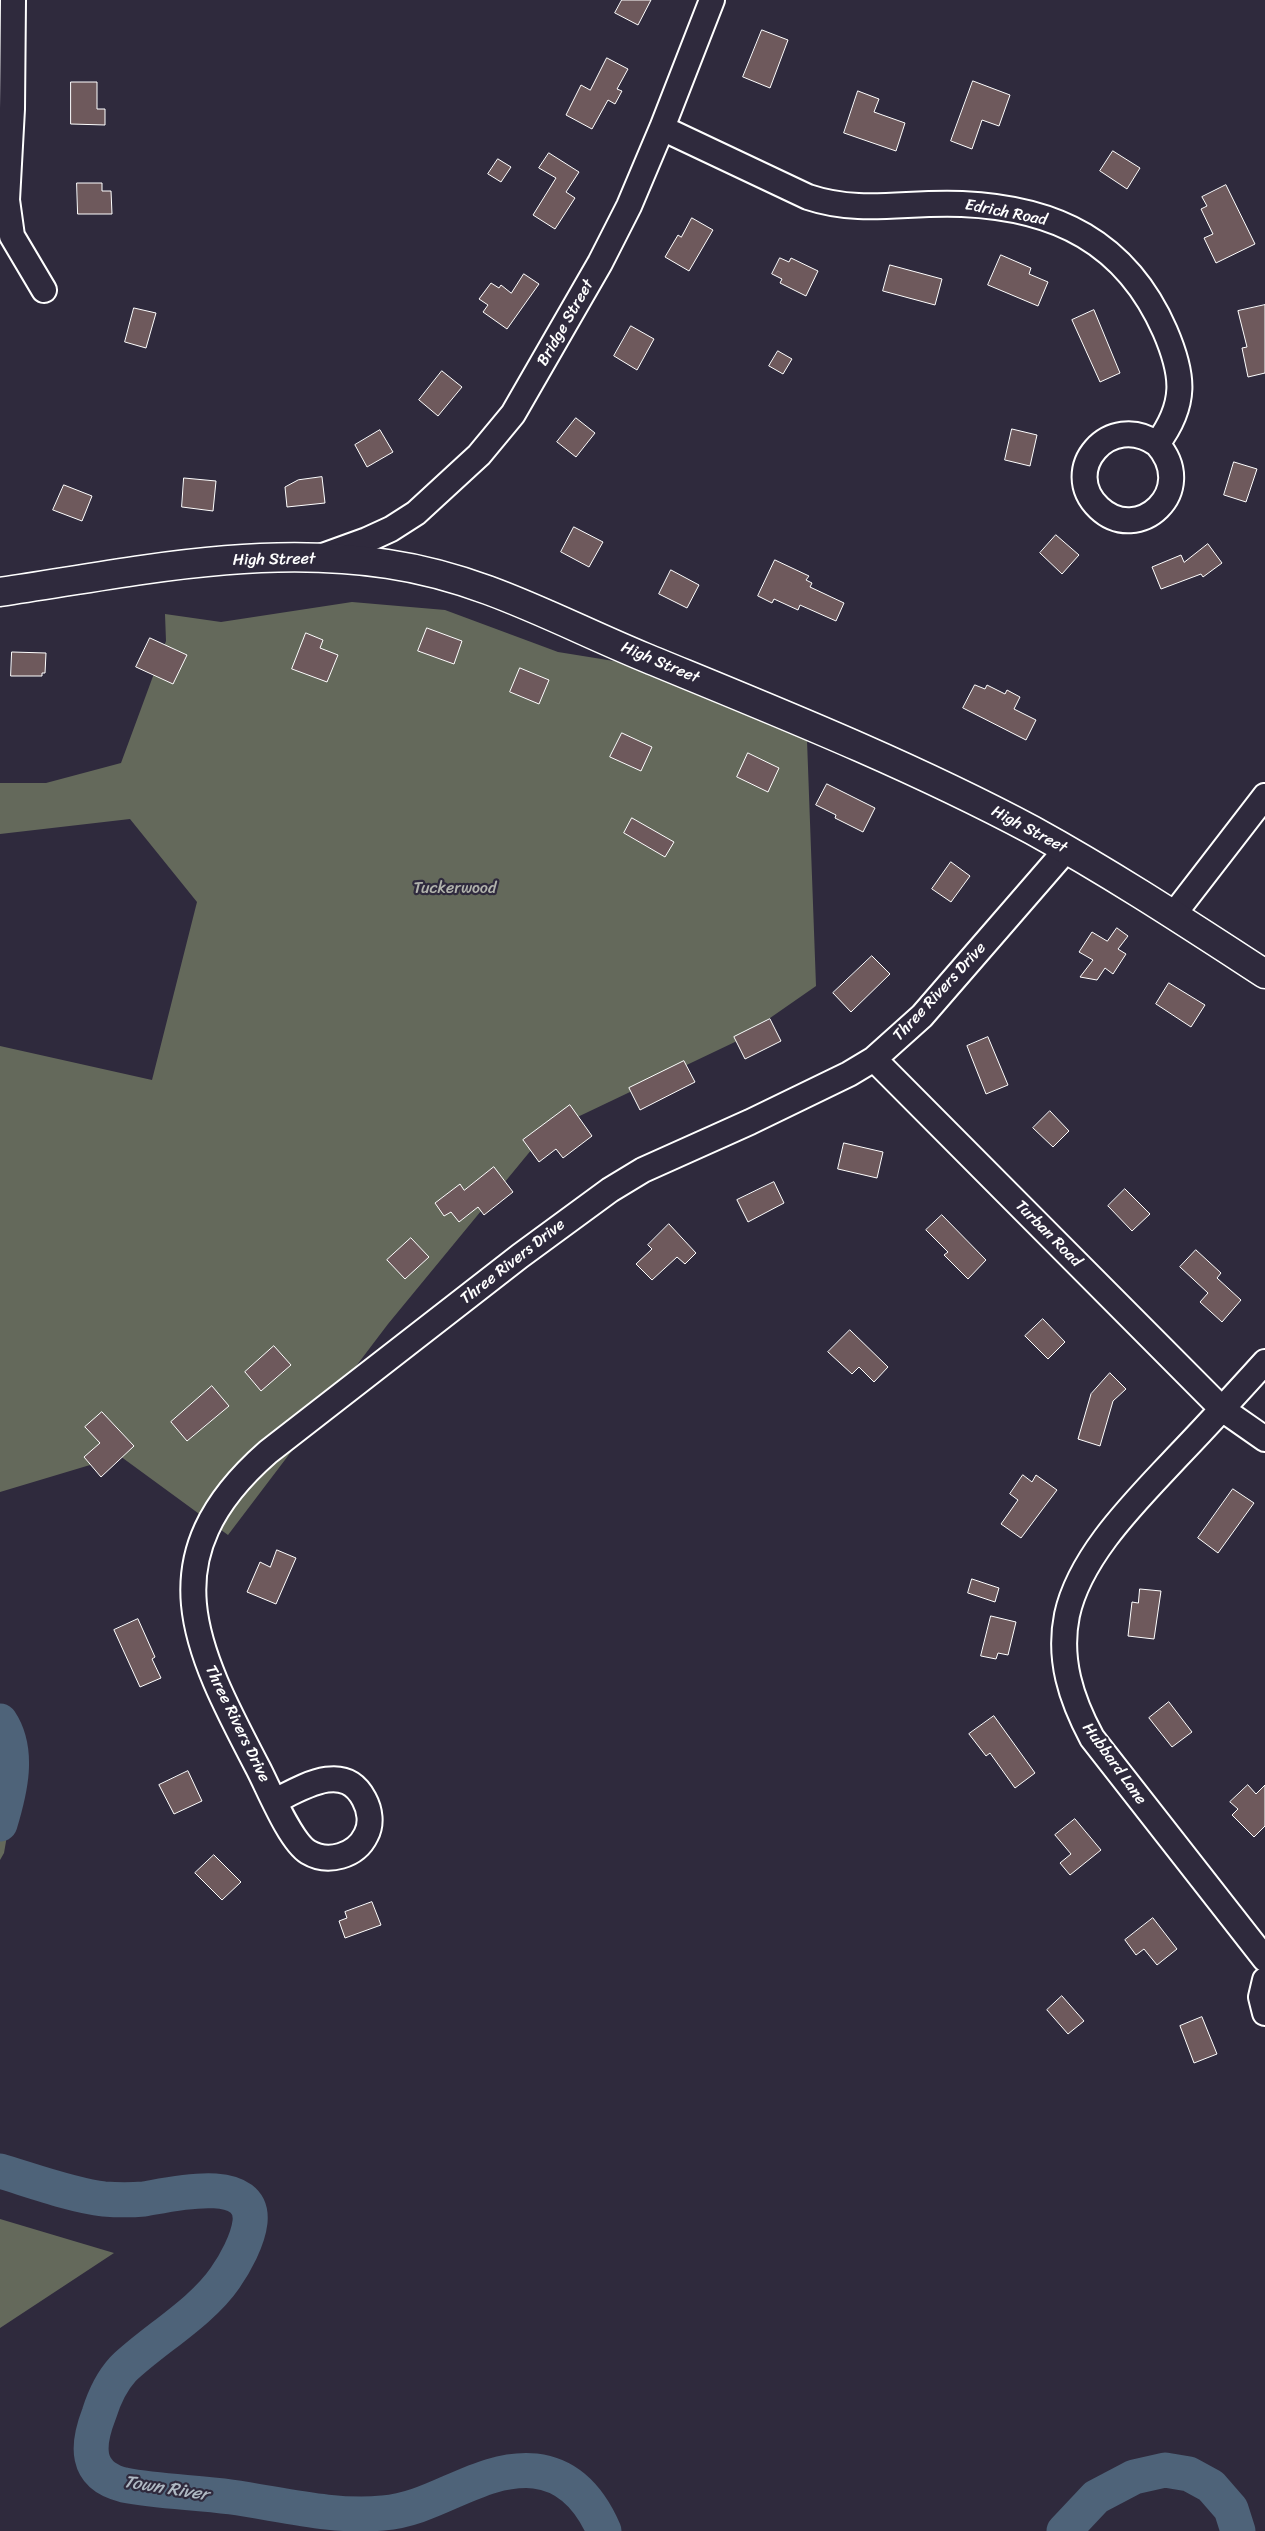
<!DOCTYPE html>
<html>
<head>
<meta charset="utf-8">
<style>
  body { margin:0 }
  canvas { display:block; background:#2f2a3d }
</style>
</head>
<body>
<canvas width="1265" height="2531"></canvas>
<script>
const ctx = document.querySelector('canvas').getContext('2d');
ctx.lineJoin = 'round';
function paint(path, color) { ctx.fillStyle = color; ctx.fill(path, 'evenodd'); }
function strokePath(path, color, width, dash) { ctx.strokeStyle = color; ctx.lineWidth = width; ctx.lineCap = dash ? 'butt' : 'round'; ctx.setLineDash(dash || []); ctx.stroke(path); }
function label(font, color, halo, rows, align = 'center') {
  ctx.font = font + ' Sriracha,sans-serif'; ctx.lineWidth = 4.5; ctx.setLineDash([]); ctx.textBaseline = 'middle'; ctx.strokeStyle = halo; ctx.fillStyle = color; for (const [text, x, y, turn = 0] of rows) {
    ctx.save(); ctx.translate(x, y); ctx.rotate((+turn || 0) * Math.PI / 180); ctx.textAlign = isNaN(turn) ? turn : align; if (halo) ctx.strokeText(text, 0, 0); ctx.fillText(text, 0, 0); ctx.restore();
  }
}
paint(new Path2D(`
  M352 602 445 610 558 652 688 673 806 713 816 986 737 1041 546 1132 388 1324 228 1535 120 1456 0 1492V1046L152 1080 197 902 130 819 0 834V783H46L121 763 166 641 165 614 221 622Z
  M0 1792 13 1801 4 1853 0 1860Z
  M0 2219 114 2253 0 2328Z`), '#64695b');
strokePath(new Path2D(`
  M0 1721C20 1751 10 1791 0 1824
  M0 2171C30 2180 74 2196 104 2199 117 2200 132 2200 144 2199 168 2195 255 2173 250 2222 248 2240 235 2264 225 2278 201 2313 153 2340 123 2369 112 2381 104 2398 99 2414 87 2445 84 2475 124 2485 159 2492 196 2492 231 2497 281 2504 333 2518 383 2513 437 2509 479 2466 535 2471 570 2475 591 2501 604 2531
  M1064 2531 1096 2497 1134 2477 1165 2470 1189 2474 1211 2486 1231 2509 1238 2531`), '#4e6379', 35);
const building = new Path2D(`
  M622 0H651L638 25 615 13Z
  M762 30 788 40 770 88 743 77Z
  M607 58 628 69 617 89 622 91 615 104 608 100 592 129 566 115 581 85 590 90Z
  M973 81 1010 95 999 126 982 120 972 149 951 141Z
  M71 82H97V109H105V125L71 124Z
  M858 91 879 99 874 112 905 123 896 151 844 133Z
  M1113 151 1140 168 1127 189 1100 171Z
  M549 153 579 172 566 192 575 198 555 229 533 215 556 178 539 168Z
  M498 159 511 167 501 182 488 174Z
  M77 183H102V191H111L112 214H78Z
  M1226 185 1255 244 1216 263 1204 238 1213 234 1201 209 1207 206 1202 197Z
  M692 218 713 230 689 271 665 257 678 235 681 237Z
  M1001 255 1031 268 1029 274 1048 282 1038 306 988 285Z
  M780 258 789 262 791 258 818 271 806 296 780 283 782 279 772 274Z
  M890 265 942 279 935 305 883 291Z
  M524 274 539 284 507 329 483 312 488 305 479 299 491 283 499 288 501 285 511 293Z
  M1265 305V373L1248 377 1242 348 1247 347 1238 311Z
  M134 308 156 313 146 348 125 342Z
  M1094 310 1120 373 1100 382 1072 320Z
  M631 326 654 339 637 370 614 356Z
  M778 351 792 359 783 374 769 366Z
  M442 371 462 387 438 416 419 400Z
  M576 418 595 433 576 457 557 442Z
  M1012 429 1037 435 1030 466 1005 460Z
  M380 430 393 452 367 467 355 445Z
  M1234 462 1257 469 1246 502 1224 495Z
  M322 477 325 503 287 507 285 487 298 480Z
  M184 478 216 481 213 511 182 507Z
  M64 485 92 496 82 521 53 510Z
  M574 527 603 542 589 567 561 552Z
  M1056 535 1079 555 1062 574 1040 553Z
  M1208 544 1222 563 1203 577 1201 574 1161 589 1152 567 1181 555 1184 562Z
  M775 560 809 576 806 580 812 583 810 587 844 603 836 621 800 605 798 610 774 599 772 603 758 596Z
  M671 570 699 585 687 608 659 594Z
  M427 628 462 641 454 664 418 651Z
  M306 633 323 640 320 648 338 655 327 682 292 669Z
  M150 638 187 655 173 684 136 667Z
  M12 652 46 653 45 673H42V676H11Z
  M520 668 549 680 539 704 510 692Z
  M975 685 985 689 987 685 1005 694 1007 690 1020 697 1014 709 1036 720 1026 740 963 708Z
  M622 733 652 747 641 771 610 757Z
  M748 753 779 768 768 792 737 777Z
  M827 784 875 808 863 832 835 818 836 815 816 805Z
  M632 818 674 842 665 857 624 833Z
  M951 862 970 876 951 902 932 889Z
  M1117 928 1128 936 1118 949 1126 954 1113 974 1105 968 1097 980 1080 977 1093 960 1079 952 1092 932 1107 941Z
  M872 956 890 974 851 1012 833 993Z
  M1169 983 1205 1005 1191 1027 1156 1004Z
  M770 1019 781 1041 745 1059 734 1037Z
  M988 1037 1008 1085 986 1094 967 1046Z
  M684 1061 695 1082 640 1110 629 1088Z
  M570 1105 592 1136 563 1158 556 1149 539 1162 523 1140Z
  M1050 1111 1069 1131 1053 1147 1033 1128Z
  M844 1143 883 1152 877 1178 838 1169Z
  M494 1167 513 1192 484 1215 478 1207 459 1222 451 1212 444 1216 435 1203 460 1184 464 1190Z
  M774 1182 784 1203 748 1222 737 1200Z
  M1125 1189 1150 1214 1132 1231 1108 1206Z
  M942 1215 986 1260 968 1279 944 1255 948 1252 926 1230Z
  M669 1224 696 1253 685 1264 677 1257 652 1280 636 1264 652 1249 648 1245Z
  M411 1238 429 1257 405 1279 387 1260Z
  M1196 1250 1221 1273 1217 1278 1241 1300 1222 1322 1200 1302 1208 1293 1180 1267Z
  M1043 1319 1065 1342 1048 1359 1025 1336Z
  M850 1330 888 1367 874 1382 859 1367 852 1374 828 1352Z
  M274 1346 291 1365 261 1391 245 1372Z
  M1110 1373 1126 1389 1113 1401 1100 1446 1078 1439 1091 1394Z
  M212 1386 229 1406 187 1441 171 1422Z
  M102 1412 134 1446 101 1477 84 1457 100 1443 85 1427Z
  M1023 1475 1032 1482 1036 1475 1057 1490 1021 1538 1001 1524 1018 1500 1010 1494Z
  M1233 1489 1254 1503 1218 1553 1198 1538Z
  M277 1550 296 1558 276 1604 247 1592 260 1562 270 1567Z
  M972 1579 999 1588 995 1602 968 1593Z
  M1140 1589 1161 1591 1154 1639 1128 1636 1132 1602 1138 1603Z
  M991 1616 1016 1622 1008 1655 998 1653 996 1659 981 1656Z
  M138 1619 155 1657 152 1659 161 1678 140 1687 114 1630Z
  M1169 1702 1192 1732 1172 1747 1149 1718Z
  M994 1716 1035 1773 1015 1788 990 1753 986 1756 969 1734Z
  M188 1771 202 1801 174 1814 159 1785Z
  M1248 1785 1256 1794 1265 1785V1826L1254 1837 1232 1815 1238 1809 1230 1802Z
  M1075 1819 1101 1850 1070 1875 1060 1863 1071 1854 1055 1835Z
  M214 1855 241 1882 222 1900 195 1873Z
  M372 1902 381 1925 345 1938 339 1921 347 1918 345 1912Z
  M1153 1918 1177 1949 1157 1965 1144 1949 1136 1955 1125 1940Z
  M1062 1996 1084 2021 1068 2034 1047 2010Z
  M1202 2017 1217 2054 1194 2063 1180 2026Z`);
paint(building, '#6e595c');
strokePath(building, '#fff', 1);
const street = new Path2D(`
  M13 0 12 109 7 200 12 236 44 290
  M662 128 808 197C862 215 907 201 962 204 1056 208 1126 242 1165 331 1184 375 1187 404 1157 444 1110 411 1059 470 1099 508 1138 545 1199 491 1157 444
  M320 557 367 540 391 529 416 513 479 455 513 414 600 263 629 206 662 128 712 0
  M1174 914 1265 796
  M874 1059 1222 1409 1265 1439
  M1265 1362C1236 1394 1207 1426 1177 1457 1137 1500 1080 1555 1067 1615 1058 1659 1071 1699 1092 1738L1265 1959
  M275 1801C303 1787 344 1761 364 1799 370 1810 372 1824 366 1835 356 1856 328 1864 308 1852 290 1841 269 1789 258 1768 195 1648 147 1558 268 1452L520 1256 610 1190 643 1170 750 1122 849 1074 874 1059 922 1016 1066 850
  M1265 1980 1261 1997 1265 2013`);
const secondary = new Path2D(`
  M0 592C128 573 258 544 388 564 483 578 557 621 644 657 775 711 906 763 1032 830 1112 874 1188 924 1265 974`);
strokePath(street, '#fff', 28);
strokePath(secondary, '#fff', 31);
strokePath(street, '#2f2a3d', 24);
strokePath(secondary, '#2f2a3d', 28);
label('16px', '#fff', '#2f2a3d', [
  ["Edrich Road",1006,213,11],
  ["Bridge Street",566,323,-60],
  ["High Street",274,560,-1],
  ["High Street",660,663,23],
  ["High Street",1029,830,28],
  ["Three Rivers Drive",940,992,-47],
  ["Turban Road",1048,1234,45],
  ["Three Rivers Drive",513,1262,-38],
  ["Three Rivers Drive",237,1724,64],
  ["Hubbard Lane",1114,1764,54]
]);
label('16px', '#b2b4ad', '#2f2a3d', [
  ["Tuckerwood",455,889]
]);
label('italic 18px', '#afb9c3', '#2f2a3d', [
  ["Town River",166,2489,9]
]);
</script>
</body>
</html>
